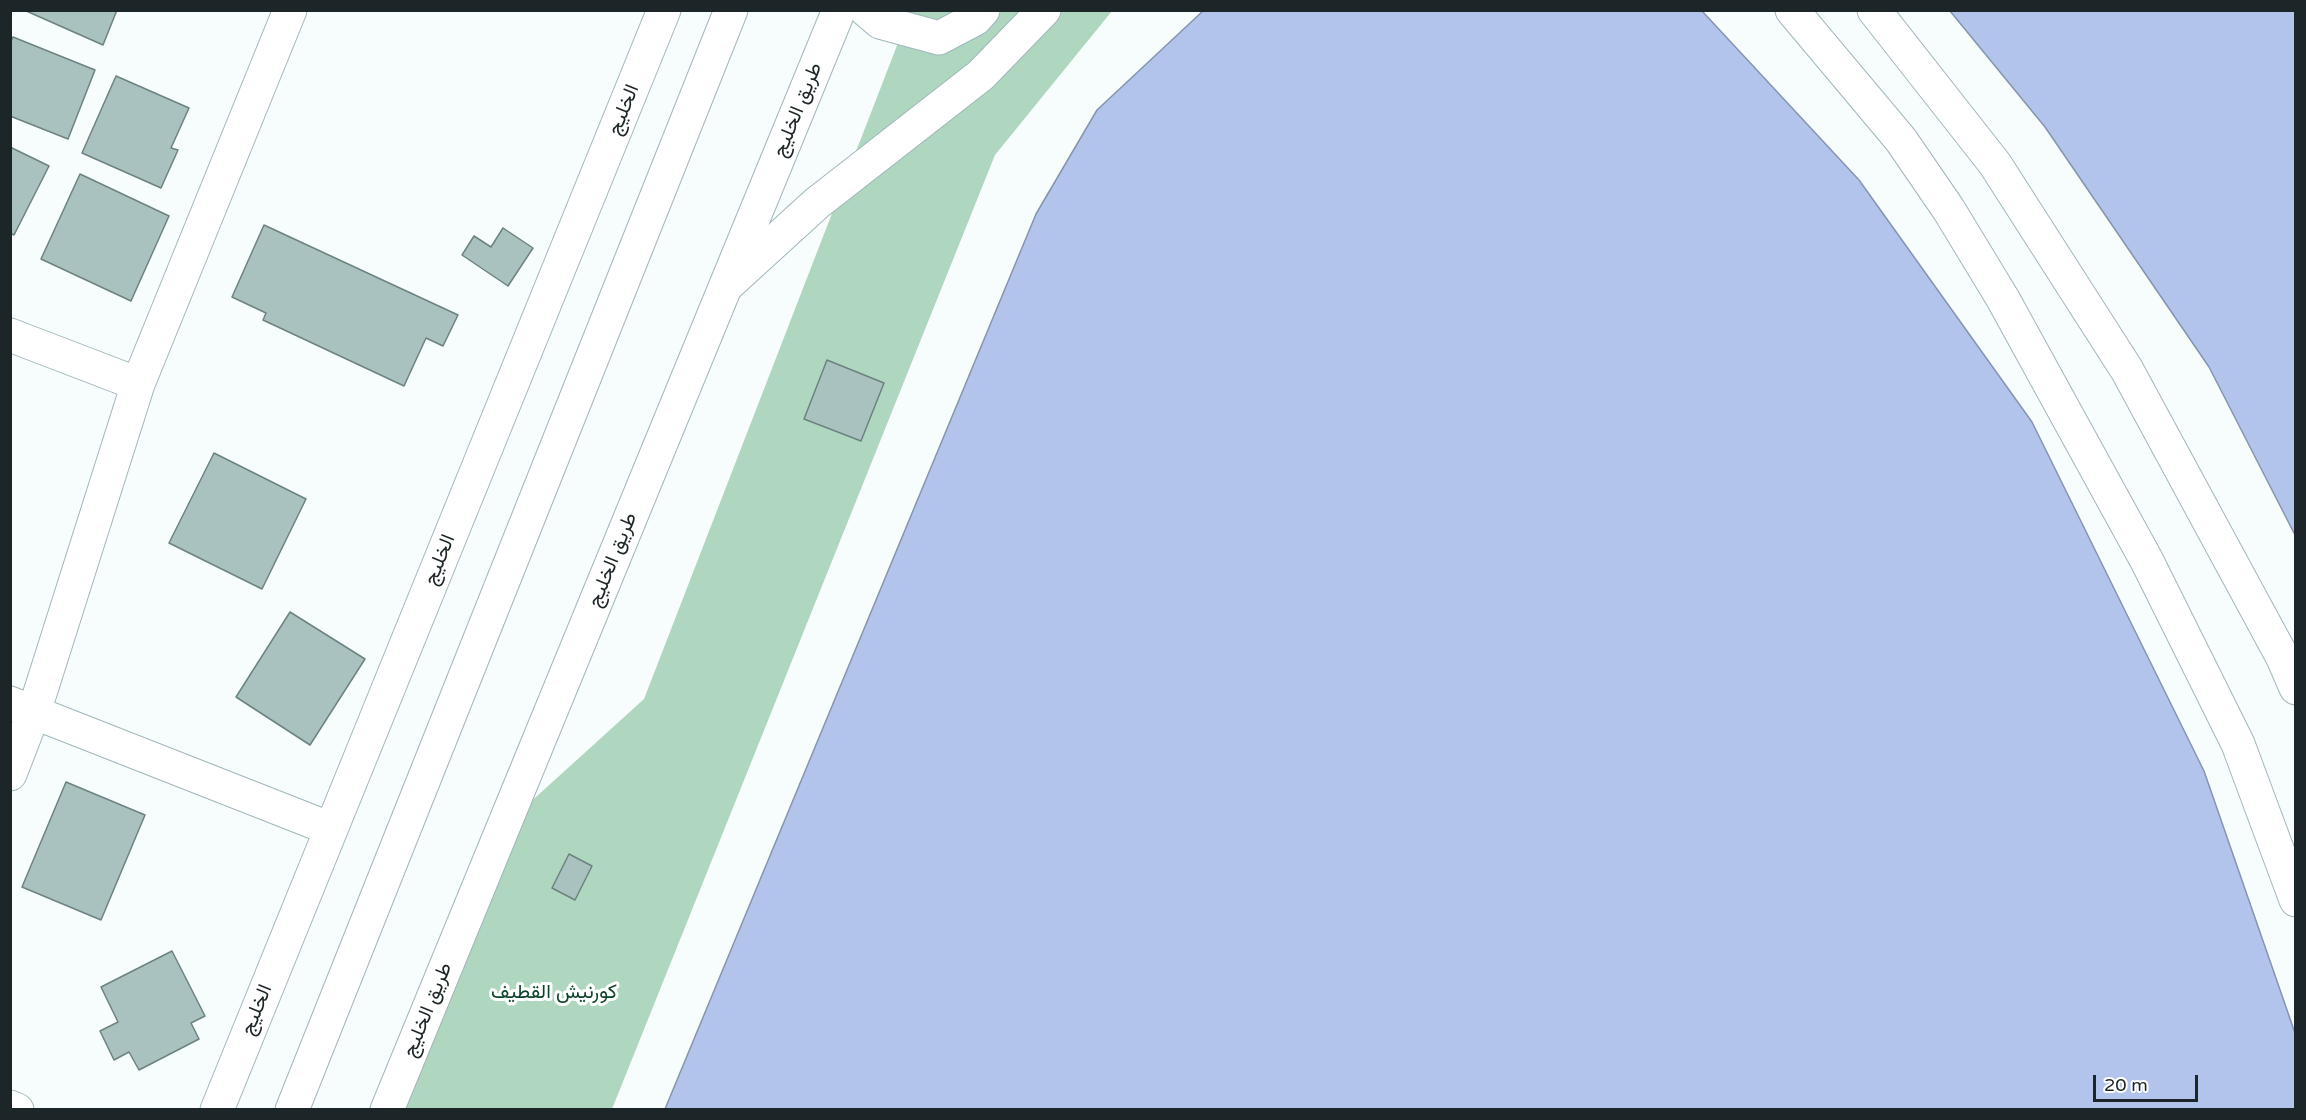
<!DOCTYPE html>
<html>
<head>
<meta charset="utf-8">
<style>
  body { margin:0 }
  #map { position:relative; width:2306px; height:1120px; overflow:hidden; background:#f7fcfd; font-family:"Varela Round",sans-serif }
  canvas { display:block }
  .frame { position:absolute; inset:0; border:12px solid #1c2527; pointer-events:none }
  .scale { position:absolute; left:2093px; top:1075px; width:105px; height:27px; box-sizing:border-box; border:3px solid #1c2527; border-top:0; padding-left:8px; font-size:18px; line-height:21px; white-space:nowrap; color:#1c2527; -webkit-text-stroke:4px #fff; paint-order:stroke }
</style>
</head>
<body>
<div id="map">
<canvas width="2306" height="1120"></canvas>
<div class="frame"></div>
<div class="scale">20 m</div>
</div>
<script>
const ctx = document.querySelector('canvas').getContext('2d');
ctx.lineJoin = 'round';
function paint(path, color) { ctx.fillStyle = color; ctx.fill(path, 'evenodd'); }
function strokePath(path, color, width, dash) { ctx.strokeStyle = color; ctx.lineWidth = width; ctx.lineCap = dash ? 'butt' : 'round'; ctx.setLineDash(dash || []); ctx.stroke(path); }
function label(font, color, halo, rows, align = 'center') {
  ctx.font = font + ' "Varela Round",Vazirmatn,sans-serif'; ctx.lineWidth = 6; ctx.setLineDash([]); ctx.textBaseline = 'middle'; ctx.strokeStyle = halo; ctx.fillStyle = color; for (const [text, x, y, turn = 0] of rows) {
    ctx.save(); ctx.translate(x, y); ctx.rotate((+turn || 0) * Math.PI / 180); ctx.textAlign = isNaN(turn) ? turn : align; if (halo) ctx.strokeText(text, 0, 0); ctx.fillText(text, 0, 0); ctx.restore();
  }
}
paint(new Path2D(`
  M901 11H1112L995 155 612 1109 402 1110 526 806 644 699 903 30Z`), '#afd7bf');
const water = new Path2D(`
  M1204 10 1702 11 1859 180 2032 422 2204 771 2295 1033V1109H665L1036 214 1097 110Z
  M1950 11H2295V535L2209 367 2045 127Z`);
paint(water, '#b2c3ec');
strokePath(water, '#8594b1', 1.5);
const building = new Path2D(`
  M24 10H117L103 45Z
  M13 37 95 70 68 139 10 116V43Z
  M116 76 189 108 171 148 178 150 161 188 82 153Z
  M10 147 49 166 14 235 10 233Z
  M80 174 169 216 131 301 41 259Z
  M264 225 458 315 443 346 426 338 404 386 263 320 266 313 232 297Z
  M503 228 533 248 508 286 462 255 474 236 491 247Z
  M827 360 884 383 861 441 804 419Z
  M214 453 306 499 262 589 169 543Z
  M290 612 365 659 310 745 236 697Z
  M66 782 145 815 101 920 22 887Z
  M569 854 592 866 575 900 552 888Z
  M172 951 205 1016 191 1023 199 1039 139 1070 129 1052 114 1060 100 1031 118 1022 101 987Z`);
paint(building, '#aac2bf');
strokePath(building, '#6c8380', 1.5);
const minor = new Path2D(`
  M866 10 880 22 939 38 975 19 983 10
  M1792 10 1901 140 1949 210 2003 299 2147 561 2238 744 2296 900
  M1874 10 1995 164 2127 370 2283 658 2296 688
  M726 286 817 203 981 75 1044 10
  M10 335 138 384
  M10 703 331 829
  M10 774 34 712 138 384 290 10
  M10 1107 17 1110
  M217 1110 664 10`);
const major = new Path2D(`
  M292 1110 731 10
  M387 1110 839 10`);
strokePath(minor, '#a0b7bc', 35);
strokePath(major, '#a0b7bc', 35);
strokePath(minor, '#fff', 33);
strokePath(major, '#fff', 33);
label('20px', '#1c2527', '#fff', [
  ["الخليج",624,110,-68],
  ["طريق الخليج",798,110,-68],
  ["الخليج",440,560,-68],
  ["طريق الخليج",613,560,-68],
  ["الخليج",257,1010,-68],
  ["طريق الخليج",428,1010,-68]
]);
label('20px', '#0c442a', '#fff', [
  ["كورنيش القطيف",554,993]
]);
</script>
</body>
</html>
